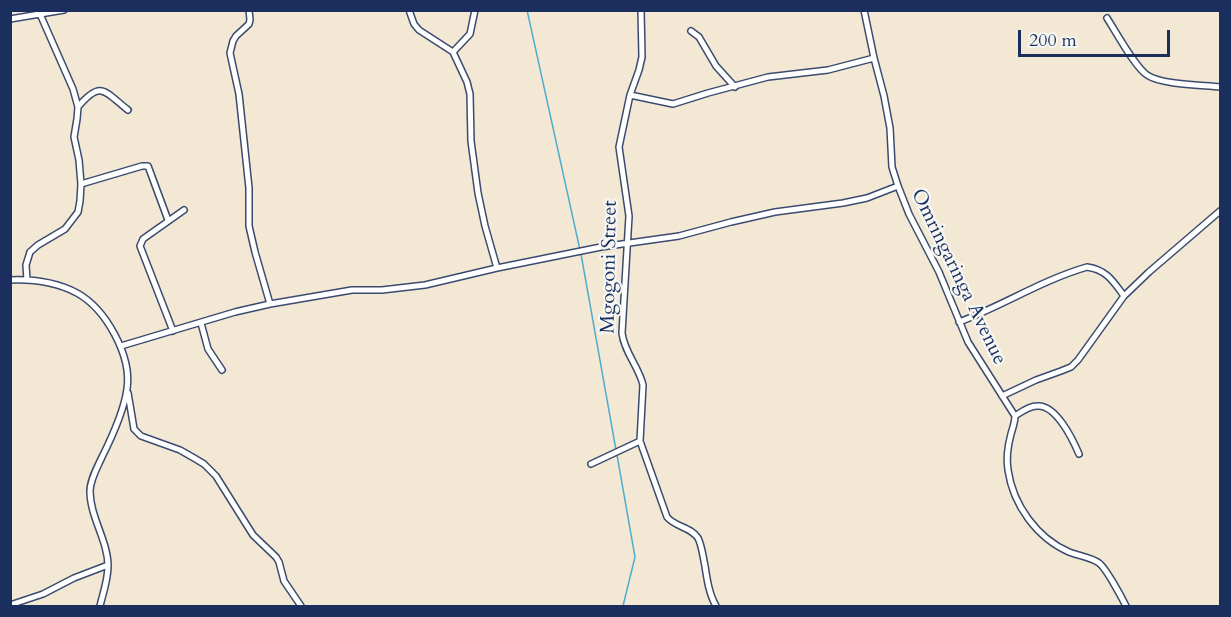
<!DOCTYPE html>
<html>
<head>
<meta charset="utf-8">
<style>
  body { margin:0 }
  #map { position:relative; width:1231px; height:617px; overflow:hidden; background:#f2e8d3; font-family:Cardo,serif }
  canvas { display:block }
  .frame { position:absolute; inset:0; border:12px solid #1b2f5e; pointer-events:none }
  .scale { position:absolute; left:1018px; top:30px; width:152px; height:27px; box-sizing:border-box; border:3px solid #1b2f5e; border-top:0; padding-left:8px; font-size:18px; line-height:21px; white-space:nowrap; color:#1b2f5e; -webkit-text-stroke:4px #f6f6f2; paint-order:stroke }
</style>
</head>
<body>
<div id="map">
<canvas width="1231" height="617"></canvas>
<div class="frame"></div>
<div class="scale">200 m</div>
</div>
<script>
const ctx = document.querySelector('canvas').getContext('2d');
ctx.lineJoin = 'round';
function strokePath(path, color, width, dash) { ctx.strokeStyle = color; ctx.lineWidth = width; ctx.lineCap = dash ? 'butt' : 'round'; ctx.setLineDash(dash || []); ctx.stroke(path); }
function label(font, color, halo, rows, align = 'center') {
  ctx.font = font + ' Cardo,serif'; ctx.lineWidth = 4.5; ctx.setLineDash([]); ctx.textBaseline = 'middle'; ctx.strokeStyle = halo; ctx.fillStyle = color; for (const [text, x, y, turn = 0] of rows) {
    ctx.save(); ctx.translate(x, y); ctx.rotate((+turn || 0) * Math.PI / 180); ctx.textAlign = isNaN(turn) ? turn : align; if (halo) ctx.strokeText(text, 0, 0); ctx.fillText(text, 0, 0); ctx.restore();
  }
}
strokePath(new Path2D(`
  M527 10 580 250
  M581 254 616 450
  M617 455 635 557 623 606`), '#50adcf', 1.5);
const street = new Path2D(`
  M249 10 250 20 249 24 236 36 233 41 230 53 239 94 249 188V226L255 252 270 304
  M409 10 414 24 419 30 453 52 467 82 470 94 471 141 478 193 485 226 497 268
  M641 10 642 57 639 70 630 95 619 147 629 216 622 333C624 352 639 367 643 385L640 441 667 517C675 527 691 527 698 538 702 546 703 557 705 566 707 579 709 594 716 606
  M864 10 874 58 884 96 890 128 892 167 898 186 909 214 939 272 968 342 1015 416C1015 422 1013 427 1011 434 1008 445 1006 458 1008 470 1013 505 1037 538 1069 552 1079 556 1091 557 1099 563 1106 568 1122 598 1126 606
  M1107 18C1116 32 1135 67 1147 75 1162 85 1202 85 1220 87
  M10 19 64 10
  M691 31 699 37 716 66 735 87
  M453 52 470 34 475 10
  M630 95 673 104 708 93 768 77 828 70 874 58
  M78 107C101 80 104 91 128 110
  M81 184 142 166H148L168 220
  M10 280C34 279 56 282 77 293 106 309 132 356 127 389 124 411 112 437 102 457 97 468 90 480 90 491 90 517 108 541 108 566 108 580 103 593 100 606
  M27 280 26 265 30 252 38 245 65 229 78 212 80 201 81 184 79 160 74 137 77 119 78 107 73 89 40 14
  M959 322C1002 306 1042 280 1087 267 1107 270 1113 281 1124 296
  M201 323 208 349 222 370
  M173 331 140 246 143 239 184 210
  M121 346 235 312 270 304 352 290H382L425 285 497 268 601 247 679 236 731 222 775 212 843 203 867 198 898 186
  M128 393 134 429 141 436 180 450 194 458 204 464 216 476 253 535 276 557 279 562 284 581 301 606
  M1002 396 1036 380 1061 371 1071 367 1078 360 1124 296 1149 272 1220 211
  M1015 416C1021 412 1029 406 1037 406 1056 404 1073 440 1079 454
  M591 464 640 441
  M10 605 43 594 74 578 108 565`);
strokePath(street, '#3b4b70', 8);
strokePath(street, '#fff', 5);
label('20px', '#1b2f5e', '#f6f6f2', [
  ["Mgogoni Street",610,267,-89],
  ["Omringaringa Avenue",958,277,64]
]);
</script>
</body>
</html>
